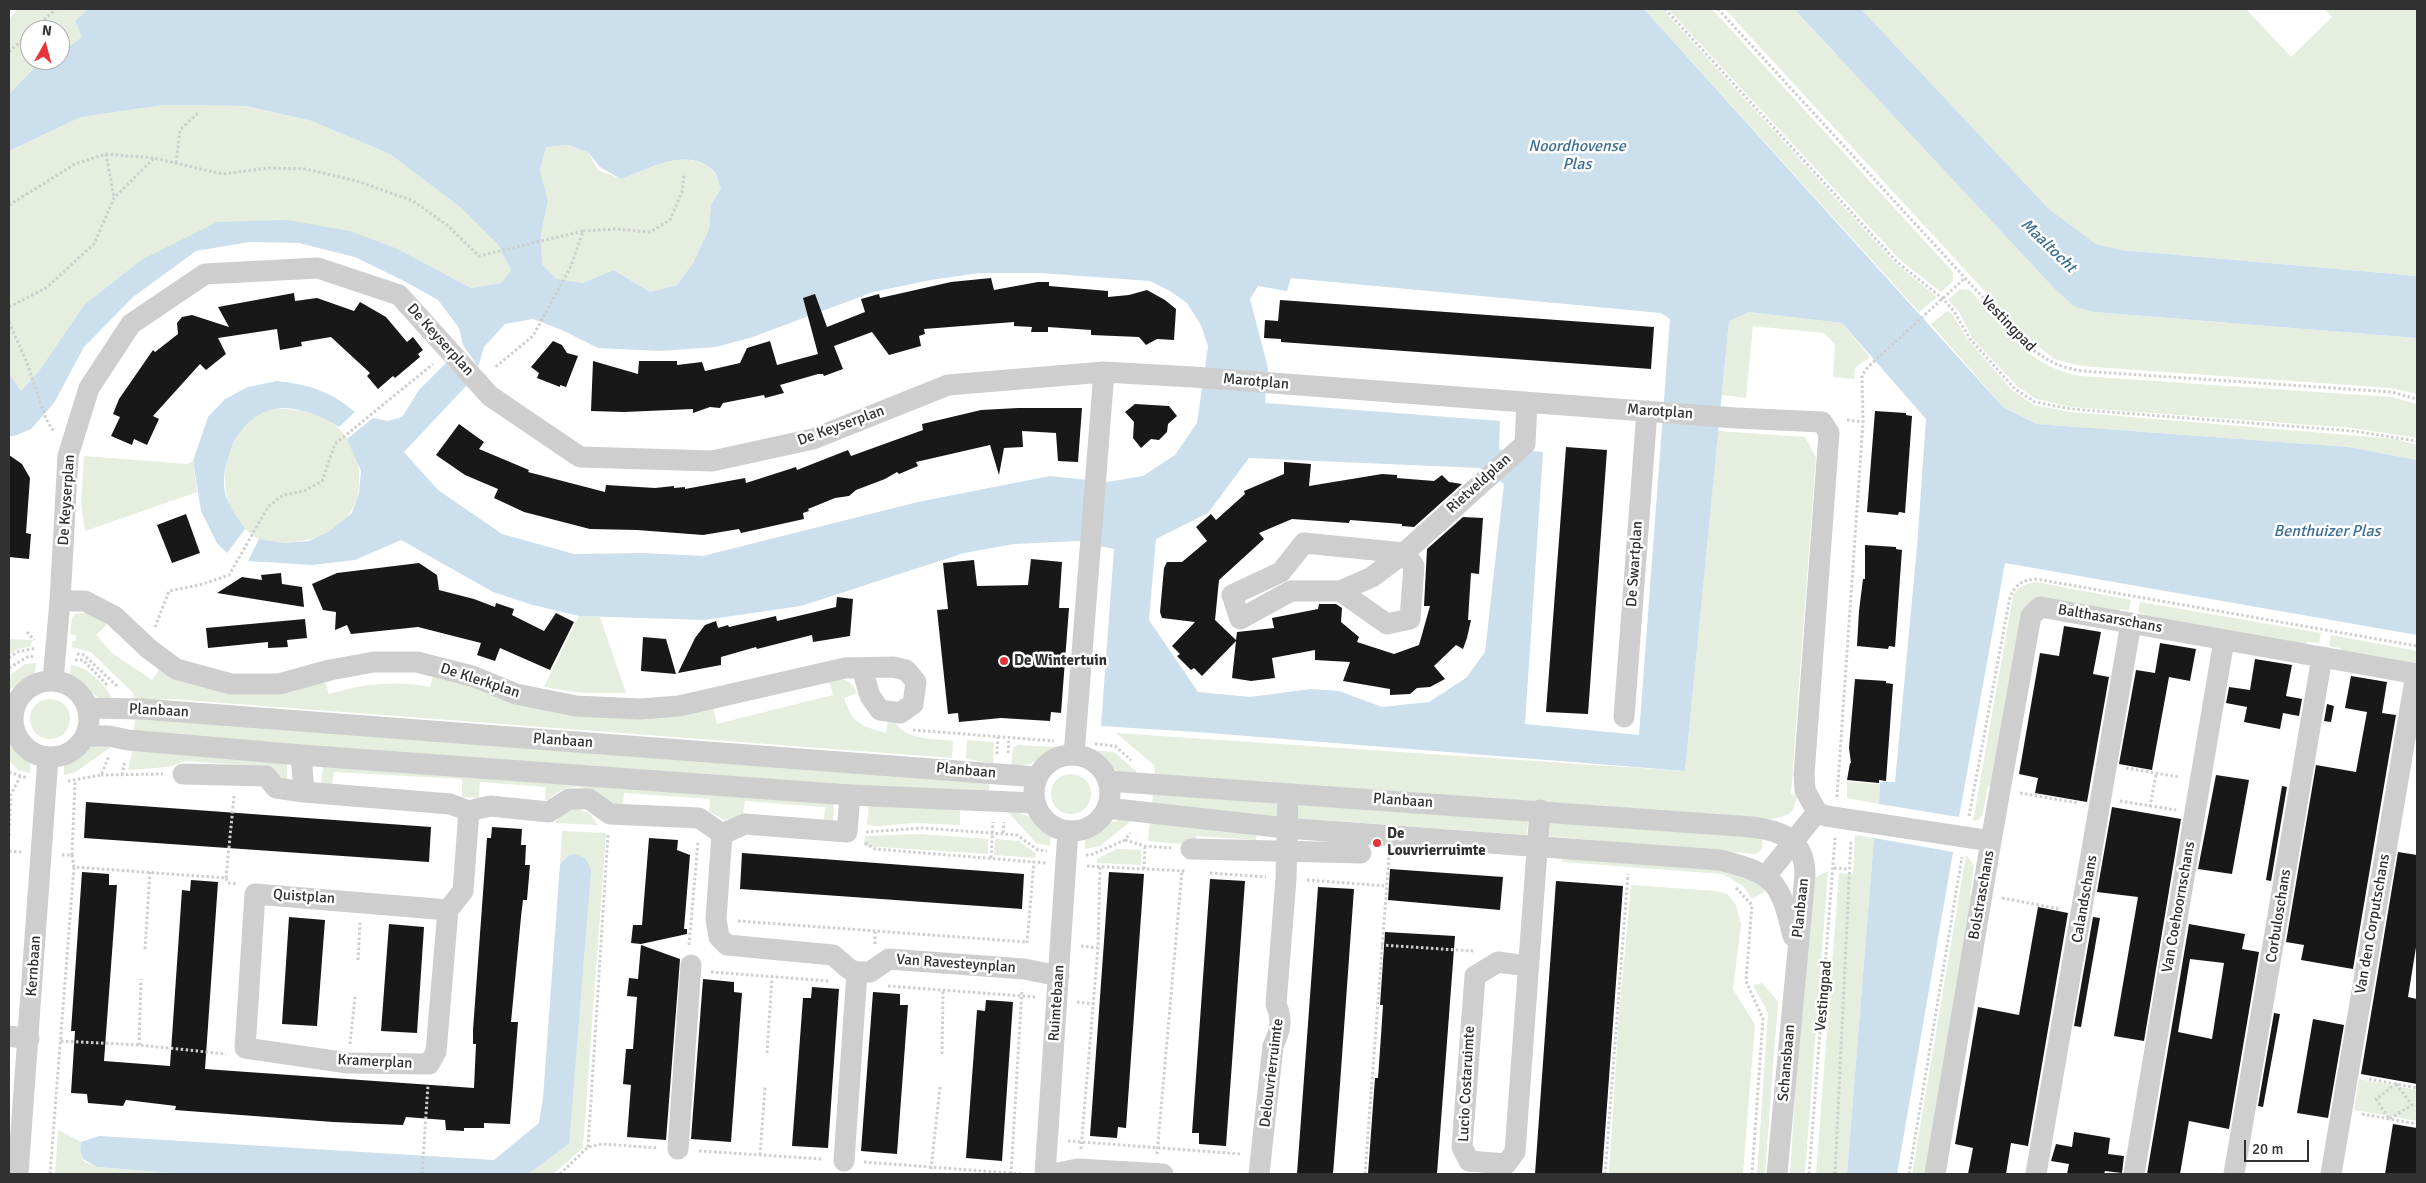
<!DOCTYPE html>
<html>
<head>
<meta charset="utf-8">
<style>
  body { margin:0 }
  #map { position:relative; width:2426px; height:1183px; overflow:hidden; background:#fff; font-family:Signika,sans-serif }
  canvas { display:block }
  .frame { position:absolute; inset:0; border:10px solid #313131; pointer-events:none }
  .north { position:absolute; left:20px; top:20px; width:50px; height:50px; box-sizing:border-box; background:#fff; border:1px solid #adadad; border-radius:50%; rotate:7deg; font-size:14px; font-weight:700; line-height:20px; text-align:center; color:#313131 }
  .north::after { content:''; display:block; margin:auto; width:18px; height:22px; background:#e7333a; clip-path:polygon(50% 0,100% 100%,50% 72%,0 100%) }
  .scale { position:absolute; left:2244px; top:1140px; width:65px; height:22px; box-sizing:border-box; border:2px solid #313131; border-top:0; padding-left:6px; font-size:15px; line-height:18px; white-space:nowrap; color:#313131; -webkit-text-stroke:4px #fff; paint-order:stroke }
</style>
</head>
<body>
<div id="map">
<canvas width="2426" height="1183"></canvas>
<div class="frame"></div>
<div class="north">N</div>
<div class="scale">20 m</div>
</div>
<script>
const ctx = document.querySelector('canvas').getContext('2d');
ctx.lineJoin = 'round';
function paint(path, color) { ctx.fillStyle = color; ctx.fill(path, 'evenodd'); }
function strokePath(path, color, width, dash) { ctx.strokeStyle = color; ctx.lineWidth = width; ctx.lineCap = dash ? 'butt' : 'round'; ctx.setLineDash(dash || []); ctx.stroke(path); }
function label(font, color, halo, rows, align = 'center') {
  ctx.font = font + ' Signika,sans-serif'; ctx.lineWidth = 5; ctx.setLineDash([]); ctx.textBaseline = 'middle'; ctx.strokeStyle = halo; ctx.fillStyle = color; for (const [text, x, y, turn = 0] of rows) {
    ctx.save(); ctx.translate(x, y); ctx.rotate((+turn || 0) * Math.PI / 180); ctx.textAlign = isNaN(turn) ? turn : align; if (halo) ctx.strokeText(text, 0, 0); ctx.fillText(text, 0, 0); ctx.restore();
  }
}
paint(new Path2D(`
  M18 9H88L75 21 82 37 67 48 60 42V30H30V60H42L9 94V19Z
  M1644 9H1662L1895 263 1937 297 1919 312Z
  M1668 9H1712L1953 272V281L1941 292 1900 260Z
  M1725 9H1794L1829 47 2094 312 2417 338V394L2391 388 2081 366 2054 359 2025 335Z
  M1861 9H2246L2291 57 2332 17 2325 9H2417V276L2121 250 2096 244 2049 209Z
  M164 105 246 106 312 121 390 154 460 207 498 245 511 270 501 283 471 288 400 250 287 220 141 260 84 305 39 371 20 392 9 373V151L81 117Z
  M568 145 588 152 598 170 621 179C648 169 691 144 715 174 718 177 720 184 721 188L711 205 709 229 693 263 677 285 650 292 615 270 583 283 556 280 542 264 541 234 548 201 540 170 546 147Z
  M1960 289 1970 290C2003 327 2029 368 2081 376L2391 397 2417 404V438L2352 428 2071 407 2036 399 2017 386 1972 338 1959 312 1948 300Z
  M1947 311 1952 314 1968 340 2012 390 2034 405 2071 412 2396 439 2417 445V460L2348 447 2037 424 2003 407 1931 324Z
  M1749 312 1842 323 1870 357 1855 368 1854 379 1833 377 1835 344 1824 333 1753 326 1746 398 1722 395 1729 321Z
  M274 409C289 409 304 409 318 415 351 428 367 468 356 500 351 517 336 528 320 536 305 542 272 547 257 538 225 519 217 476 233 445 238 434 243 425 253 418 258 413 267 411 274 409Z
  M1718 431 1805 437 1816 457 1791 794 1797 795C1794 814 1790 815 1772 819L1155 776 1154 765 1116 733 1685 771Z
  M84 456 187 464 193 461 197 492 85 531 81 503Z
  M2036 582 2131 600 2129 611 2121 609 2117 612 2041 599 1994 786H1988L1983 813 1980 819 1973 821 2013 596C2018 586 2025 584 2036 582Z
  M2140 602 2321 633 2319 643 2308 642 2305 644 2151 617 2138 612Z
  M86 609 98 616 107 625 96 635 112 653 152 680 161 667 186 680 324 678 329 694C364 684 394 680 430 687L434 672 644 718 714 709 717 724 833 695 829 680C842 677 852 680 857 693L844 698C852 723 861 726 886 733L888 720 894 721C906 741 932 738 953 741L952 758 171 699 135 701 133 693 91 652 72 647V641H76V635L70 634 72 618 75 614 84 613Z
  M579 616 600 617 626 693H583L544 687Z
  M2331 635 2417 651V664L2342 651 2340 648 2329 646Z
  M9 639 32 640 31 646 16 650 9 655Z
  M36 663 35 675 9 690V676L25 664Z
  M71 665C87 666 108 687 114 702L99 698 70 677Z
  M30 719a20 20 0 1 1 40 0a20 20 0 1 1-40 0Z
  M135 718 990 781 989 793 969 794 157 735 134 731Z
  M967 740 994 742 993 763 966 759Z
  M112 743 111 747 74 773 64 775V765L92 746Z
  M1018 745 1058 747 1059 748 1030 764 1011 768 1013 748Z
  M9 746 30 760V773L18 770 9 760Z
  M133 748 287 760V781L284 780 269 767 186 761 168 767 128 770Z
  M1091 750 1114 752 1136 771V777L1120 773 1091 751Z
  M323 765 834 800 833 821 824 820 825 807 745 801 743 814 725 820 709 812 710 799 624 793 623 806C590 804 586 768 548 800H545L546 787 480 782 479 798 462 797V779L334 772 332 784 321 783Z
  M1051 794a20 20 0 1 1 40 0a20 20 0 1 1-40 0Z
  M1847 782 1880 784 1879 804 1847 798Z
  M1153 792 1272 799 1278 805 1277 819 1152 806Z
  M1304 800 1520 816 1528 823 1527 835 1296 818V807Z
  M869 803 960 810V825L913 823 880 826 867 825Z
  M575 808 589 813 598 825 555 823 563 813Z
  M1009 809 1030 817 1051 834 1050 846 1036 843 1009 813Z
  M1125 818 1131 821 1100 846 1085 849V837L1109 823Z
  M1554 819 1761 837C1764 845 1763 849 1756 854L1546 836 1547 824Z
  M1150 821 1257 831 1256 840 1196 836 1195 845 1148 841Z
  M562 831 606 833 583 1148 553 1174H528L569 1144 568 856 560 864Z
  M919 834 988 839V854L864 846 865 836Z
  M1855 835 1874 838 1847 1174H1816L1839 873 1853 874Z
  M995 839 1019 841 1036 854 1035 858 994 855Z
  M1116 849 1141 850V865L1097 863V859Z
  M1563 853 1734 866 1769 889 1752 899 1743 886 1723 874 1562 862Z
  M1966 855 1974 865 1970 895 1974 896 1927 1174H1912Z
  M1828 871 1805 1174H1790L1809 881Z
  M1631 885 1716 891 1727 894 1736 905 1741 924 1733 989 1755 1025 1743 1174H1609L1619 1014Z
  M1762 983 1778 1002 1765 1174H1757L1768 1013 1753 985Z
  M2359 1079 2417 1090V1121L2354 1110Z
  M58 1130 81 1142 80 1150 83 1161 97 1167 185 1174H55Z`), '#e6eedf');
paint(new Path2D(`
  M88 9H1644L2003 407 2037 424 2348 447 2417 460V635L2005 563 1959 817 1879 804 1880 782H1895L1917 547 1926 419 1842 323 1749 312 1729 321 1685 771 1197 732 1101 726 1114 549 1078 541 1014 544 964 553 801 606 704 620 579 616 533 605 493 592 401 540 355 560 312 565 248 561 259 539 284 543 309 541 328 532 352 513 359 492 361 471 347 439 373 418 388 421 402 417 419 390 446 363 467 385 404 452 438 490 502 534 574 554 643 553 703 556 918 502 1050 476 1107 482 1143 476 1175 455 1197 423 1208 346 1201 325 1187 303 1170 291 1150 281 1041 273H979L931 280 873 292 750 338 716 347 660 351 598 348 562 330 533 319 505 324 484 347 478 367 463 345 459 328 438 300 404 281 355 257 299 243 249 242 196 251 133 297 84 347 54 403 31 429 14 436H9V373L21 391 39 371 84 305 141 260 217 222 287 220 350 231 400 250 471 288 501 283 511 270 498 245 460 207 390 154 312 121 246 106 164 105 81 117 9 151V94L42 60H60V42L67 48 82 37 75 21ZM568 145 588 152 600 167 621 179C648 169 691 144 715 173 718 177 719 184 721 188L711 205 709 229 693 263 677 285 650 292 614 270 583 283 556 279 542 264 541 234 548 201 540 170 546 147ZM1291 278 1661 313 1670 319 1639 735 1525 724 1543 452 1533 451 1523 459 1499 449 1500 421 1265 403 1268 368 1250 299 1258 286 1287 291ZM1249 458 1480 468 1504 484 1485 652 1466 678 1429 702 1382 707 1339 691 1311 689 1250 697 1198 692 1149 620 1156 539 1208 513Z
  M1794 9H1861L2049 209 2096 244 2121 250 2417 276V338L2094 312 2074 306 2056 290Z
  M277 381C310 385 330 391 355 412L339 427C299 402 257 397 233 444 228 456 223 472 224 485 225 502 236 515 245 529L227 553 217 543 201 511 193 461 208 417 225 399 248 387Z
  M1874 838 1953 852 1897 1174H1847Z
  M574 854 585 858 591 870 569 1144 528 1174H185L97 1167 83 1159 80 1150 81 1142 99 1136 494 1160 539 1123 543 1098 560 864 568 856Z`), '#cbdfed');
paint(new Path2D(`
  M991 278 994 290 1038 282H1049V286L1108 291V297L1129 295 1147 290 1165 300 1176 309 1174 340 1157 339 1146 345 1139 337 1091 335V330L1048 327V332H1031L1032 327 1014 326V322L924 329 925 334 919 336 921 346 889 355 872 332 834 346 843 369 824 376 823 374H818L780 385 784 393 765 398 764 395 723 403 720 408 710 407 693 413V409L624 412 591 411 593 361 638 374 639 361H677V365L702 362 705 371 740 363 747 348 770 341 777 365 818 354 803 298 815 294 827 327 865 312 861 299 879 294 880 298 951 282Z
  M294 293 295 301 317 298 354 311 360 302 386 317 407 342 413 337 423 350 418 354 420 357 395 378 393 376 378 389 367 376 370 373 331 337 301 342 302 346 280 350 277 329 218 338 226 354 206 370 200 364 153 416 159 419 147 445 134 439 132 445 111 436 120 417 113 414 119 399 153 350 155 352 178 334 177 323 182 317 192 315 229 327 218 307Z
  M1280 300 1654 327 1651 369 1281 342V339L1264 338 1265 320 1278 321Z
  M553 341 562 345 567 353 578 356 566 387 560 385V387L537 378 539 373 531 367Z
  M1135 404 1169 406 1177 416 1168 424 1167 432 1159 440 1151 439 1141 448 1133 438 1134 422 1125 412Z
  M1018 408H1082L1078 462 1058 461 1056 433 1022 431 1023 447 1004 448 999 475 990 445 916 462 918 466 899 474 897 472 885 479 856 490 849 496 835 498 808 509 809 511 803 513 804 519 741 533 739 529 703 535 637 530 590 529 524 512 494 498 498 489 465 475 436 455 459 424 484 442 479 449 529 470 528 472 605 492 606 485 655 488 674 486V488L685 487V489L745 478 746 483 796 467 797 470 848 450 851 456 923 430 922 424 981 410Z
  M1875 411 1906 413V415L1912 416 1905 513 1899 512 1898 515 1867 512Z
  M1566 447 1607 450 1588 714 1546 712Z
  M9 455 22 464 30 478 26 533 31 534 29 559 9 557Z
  M1284 462 1311 464 1309 486 1382 474 1397 475V478L1434 481 1442 475 1449 482 1462 484 1414 527 1402 526V524L1350 520 1349 523 1292 519 1259 533 1264 539 1219 580 1215 620 1236 640 1237 632 1274 628 1272 618 1318 609 1319 604H1336L1342 608 1341 622 1359 637 1357 642 1394 654 1419 645 1430 606H1424L1427 549 1463 517 1483 518 1479 574 1471 573 1468 620H1471L1467 638 1463 649 1456 645 1434 666 1445 679 1430 687 1417 688 1410 694 1390 695V689L1343 681 1350 662 1315 660V650L1272 658 1275 678 1251 681 1232 678 1236 641 1202 676 1194 668 1191 670 1177 656 1180 654 1172 646 1195 622 1162 618 1160 612 1164 568 1167 562H1182L1207 541 1196 527 1211 514 1216 520 1245 494 1244 491 1284 474Z
  M186 514 200 553 172 563 157 525Z
  M1865 545 1896 547V549L1902 550 1895 647 1889 646 1888 649 1857 646 1859 611 1863 579H1865Z
  M1031 559 1062 562 1059 608H1069L1061 713 1051 712 1050 721 1001 718 959 722 958 713 948 714 937 610 948 609 943 563 974 560 977 586 1028 585Z
  M419 563 437 575 439 590 474 599 495 607 496 603 514 609 512 615 544 631 556 613 574 622 550 670 500 648 495 661 477 655 481 643 418 627 351 634 347 625 335 630 336 612 323 610 312 584 337 573Z
  M281 573 282 584 302 587 304 607 217 593 242 577 262 580 261 575Z
  M837 597 853 599 850 636 813 642 812 635 757 649 756 647 721 657V665L678 673 695 638 705 625 716 621 718 628 728 625 729 627 776 616 777 621 836 607Z
  M305 619 307 638 287 640 288 647 268 648V642L208 648 206 628Z
  M2064 626 2101 632 2093 674 2109 677 2087 802 2035 793 2038 778 2019 774 2040 653 2059 656Z
  M643 637 666 639 676 674 641 671Z
  M2160 643 2196 649 2190 681 2169 677 2152 770 2119 764 2136 670 2155 673Z
  M2255 659 2292 665 2286 696 2302 699 2299 716 2283 713 2280 729 2244 722 2247 707 2226 703 2229 687 2250 690Z
  M2351 676 2387 682 2382 713 2396 715 2353 969 2301 960 2304 945 2286 942 2316 765 2356 772 2367 712 2345 708Z
  M1855 679 1886 681V683L1893 684 1886 781 1879 780V783L1847 780 1850 763H1851L1849 748Z
  M2327 704 2334 706 2331 722 2324 721Z
  M2216 775 2249 780 2232 874 2198 869Z
  M2282 786 2287 787 2271 881 2266 880Z
  M86 802 431 827 429 862 84 838Z
  M2112 807 2181 819 2144 1041 2114 1036 2138 897 2097 892Z
  M492 827 522 829 521 845H526L525 865H530L527 900H523L521 917 511 1022H518L510 1124 484 1123V1128H464V1131L446 1130 445 1120 406 1117 403 1125 333 1122 175 1110 176 1106 126 1100 123 1106 88 1103 87 1094 71 1093 75 1031H71L82 872 109 874V885H117L104 1061 170 1066 182 890 190 891 191 880 218 882 205 1069 474 1088 476 1044H473V1030L487 838H491Z
  M649 838 678 840 677 850 690 855 684 929H687V934L641 944 631 943 633 925H642Z
  M2398 852 2417 855V941L2408 997 2417 999V1084L2361 1074Z
  M742 853 1024 874 1022 909 740 889Z
  M1390 869 1503 877 1500 910 1388 900Z
  M1109 872 1144 874 1126 1128 1118 1127 1117 1138 1090 1136Z
  M1210 879 1245 881 1226 1146 1199 1144V1133H1192Z
  M1556 881 1623 886 1602 1174H1535Z
  M1318 887 1354 889 1340 1084 1333 1174H1297Z
  M2038 907 2068 913 2028 1146 2011 1143 2006 1174H1968L1973 1148 1955 1144 1978 1007 2019 1015Z
  M289 917 325 920 317 1026 282 1024Z
  M2093 917 2100 918 2081 1027 2074 1026Z
  M389 924 424 927 417 1033 381 1031Z
  M2189 924 2245 934 2242 949 2259 952 2229 1129 2189 1121 2180 1174H2147ZM2190 959 2224 963 2212 1039 2178 1032Z
  M1385 932 1455 936 1437 1174H1368L1375 1078H1378L1381 1036 1383 1005H1380Z
  M641 945 680 959 666 1140 627 1137 631 1085 623 1084 626 1049H633L637 997 627 996 629 978 638 979Z
  M703 979 734 982V992L742 993 731 1142 691 1139Z
  M812 987 839 989 828 1148 792 1146 803 998H811Z
  M873 992 900 994V1005H908L897 1154 861 1151Z
  M986 1000 1013 1002 1002 1161 966 1158 977 1010 985 1011Z
  M2274 1013 2280 1014 2263 1107 2258 1106Z
  M2313 1019 2344 1025 2328 1118 2297 1113Z
  M2393 1124 2417 1128V1174H2385Z
  M2074 1132 2110 1138 2108 1154 2124 1156 2122 1173 2105 1171 2104 1174H2067L2069 1164 2051 1161 2056 1144 2072 1147Z`), '#181818');
strokePath(new Path2D(`
  M1665 9 1897 262 1942 298 1954 311 1970 339 2015 389 2035 402 2071 409 2353 431 2417 441
  M1718 9 2021 339C2040 357 2056 367 2082 371L2392 392 2417 399
  M33 30 56 9
  M9 52 30 33
  M106 154 114 197
  M176 163 180 130 199 112
  M9 205 75 164 106 154 154 158 222 174 269 168 306 169 360 182 413 201 447 225 479 256 583 231 571 266 533 336 494 368
  M583 231 615 229 650 232 670 220 682 192 684 173
  M9 307 46 288 94 244 114 198 154 158
  M9 322 27 363 46 419 54 432
  M1847 420 1863 422
  M155 627 169 591 203 584 229 575 268 507 283 495 304 491 322 481 335 444 433 364
  M27 632 34 640
  M77 654 84 655 118 687
  M9 658 17 652 36 648
  M75 660H83L108 686
  M9 668 29 656 34 657
  M913 730 1054 741
  M1095 744 1115 746 1131 760
  M1008 753 1009 738
  M997 754 998 737
  M2126 768 2179 777
  M9 772 27 778
  M101 775 163 774
  M122 775 125 760
  M68 781 101 775 109 756
  M2020 793 2078 803
  M1837 797 1863 422 1862 375 1868 367 1965 278
  M2120 801 2176 810
  M2150 807 2156 774
  M1969 816 2010 597C2016 584 2022 580 2036 579L2417 646
  M866 832 923 828 1017 835 1038 850 1047 851
  M1003 833 1004 822
  M9 836 11 794 20 777
  M1125 840 1145 846 1171 848
  M865 843 875 849 1046 863
  M9 851 21 852
  M62 855H72L74 867 226 878 228 883 238 884
  M72 855 75 781
  M1086 855H1091L1125 840 1130 833
  M991 858 993 822
  M1087 866 1186 871
  M1834 868 1848 869
  M1144 869 1145 846
  M1210 873 1266 877
  M226 878 234 796
  M1307 880 1386 886
  M1736 888 1752 905 1746 981 1763 1019 1752 1174
  M2002 898 2060 909
  M738 921 1027 942
  M1027 943 1034 861
  M875 944V932
  M689 945 698 842
  M1381 945 1473 951
  M1081 946 1098 948
  M145 949 150 872
  M358 960 360 922
  M711 972 829 981
  M888 986 1036 997
  M1077 1002 1094 1004
  M61 1041 139 1045 226 1054
  M350 1044 355 997
  M139 1045 141 979
  M767 1053 772 977
  M942 1054 943 989
  M2369 1079 2417 1088
  M2396 1084 2412 1105 2389 1119 2376 1099Z
  M2362 1114 2417 1124
  M1068 1141 1241 1154
  M588 1147 608 834
  M1081 1149 1098 948 1100 866
  M699 1151 823 1159
  M1157 1154 1182 871
  M760 1155 765 1087
  M864 1162 1023 1174
  M931 1169 940 1087
  M50 1174 74 867
  M422 1174 428 1085
  M560 1174 588 1147 602 1144 658 1148
  M1011 1174 1022 989
  M1365 1174 1389 856
  M1605 1174 1628 874
  M1809 1174 1835 838
  M1835 1174 1851 840
  M1909 1174 1962 857`), '#cecece', 3, [2.5, 2.5]);
strokePath(new Path2D(`
  M1304 543 1404 553 1414 566 1410 619 1387 624 1340 591H1291L1240 619 1232 595 1281 572Z
  M1340 591 1372 577 1404 553 1525 444 1527 402
  M60 601H85L114 616 149 649 176 669 231 684H279L330 670 374 662H417L472 676 516 694 576 706 640 709 679 706 845 668 893 667 906 670 916 682 913 704 900 713 880 710 870 696 862 669
  M53 680 60 601 68 456 89 388 131 324 205 274 318 268 399 295 490 396 580 457 712 461 813 439 948 385 1104 372 1193 377 1736 418 1822 422 1829 433 1804 775 1805 790 1817 812
  M13 719a38 38 0 1 1 76 0a38 38 0 1 1-76 0Z
  M88 708 142 709 1037 777
  M1624 717 1647 411
  M86 736H109L128 740 301 755 850 795 1035 803
  M301 755 304 792 450 804 469 811 490 806 549 812 569 799H589L610 814 699 818 722 834 745 824 847 832 850 795
  M1074 755 1104 372
  M1034 793a38 38 0 1 1 76 0a38 38 0 1 1-76 0Z
  M183 774 266 776 276 788 304 792
  M1108 781 1752 827C1783 831 1805 840 1805 875L1777 1174
  M1107 808 1286 828 1720 860C1775 874 1780 881 1793 936
  M722 834 716 919 719 937 727 945 833 955 849 969 857 972H870L889 959 1024 969 1059 976
  M1991 841 2031 616 2040 607 2417 674
  M1191 849 1361 853
  M1766 876 1817 812 1826 816 1991 841 1935 1174
  M448 910 255 894 245 1048 348 1063 429 1064 436 1052 448 910 463 891 469 811
  M1527 966 1498 962 1475 976 1462 1147 1469 1161 1506 1164 1515 1152 1540 810
  M9 1036 29 1039
  M678 1149 691 965
  M844 1161 857 972
  M18 1174 48 757
  M1045 1174 1068 831
  M1052 1174 1078 1169 1163 1174
  M1259 1174 1273 1046C1280 1031 1283 1020 1276 1004L1286 879 1288 794
  M2036 1174 2131 623
  M2134 1174 2224 640
  M2234 1174 2322 657
  M2331 1174 2416 674`), '#cecece', 21);
for (const [x, y, r, color] of [
  [1004,661,5,"#e7333a"],
  [1377,843,5,"#e7333a"]
]) { const dot = new Path2D(); dot.arc(x, y, r, 0, 2 * Math.PI); ctx.fillStyle = color; ctx.fill(dot); strokePath(dot, '#fff', 2); }
label('15px', '#313131', '#fff', [
  ["Vestingpad",2008,324,46],
  ["De Keyserplan",440,340,48],
  ["Marotplan",1256,382,5],
  ["Marotplan",1660,412,4],
  ["De Keyserplan",841,426,-20],
  ["Rietveldplan",1479,484,-42],
  ["De Keyserplan",67,500,-86],
  ["De Swartplan",1635,564,-86],
  ["Balthasarschans",2110,619,10],
  ["De Klerkplan",480,681,18],
  ["Planbaan",159,711,3],
  ["Planbaan",563,741,4],
  ["Planbaan",966,771,5],
  ["Planbaan",1403,801,4],
  ["Bolstraschans",1982,895,-80],
  ["Quistplan",304,897,4],
  ["Calandschans",2085,899,-80],
  ["Van Coehoornschans",2179,907,-80],
  ["Planbaan",1801,908,-84],
  ["Corbuloschans",2279,916,-81],
  ["Van den Corputschans",2373,924,-80],
  ["Van Ravesteynplan",956,964,4],
  ["Kernbaan",34,966,-86],
  ["Vestingpad",1824,996,-85],
  ["Ruimtebaan",1057,1003,-86],
  ["Kramerplan",375,1062,3],
  ["Schansbaan",1787,1063,-85],
  ["Delouvrierruimte",1272,1073,-83],
  ["Lucio Costaruimte",1467,1084,-87]
]);
label('bold 15px', '#313131', '#fff', [
  ["De Wintertuin",1014,661],
  ["De",1387,834],
  ["Louvrierruimte",1387,851]
], 'left');
label('italic 16px', '#3d6f95', '#fff', [
  ["Noordhovense",1577,147],
  ["Plas",1577,165],
  ["Maaltocht",2048,246,44],
  ["Benthuizer Plas",2327,532]
]);
</script>
</body>
</html>
